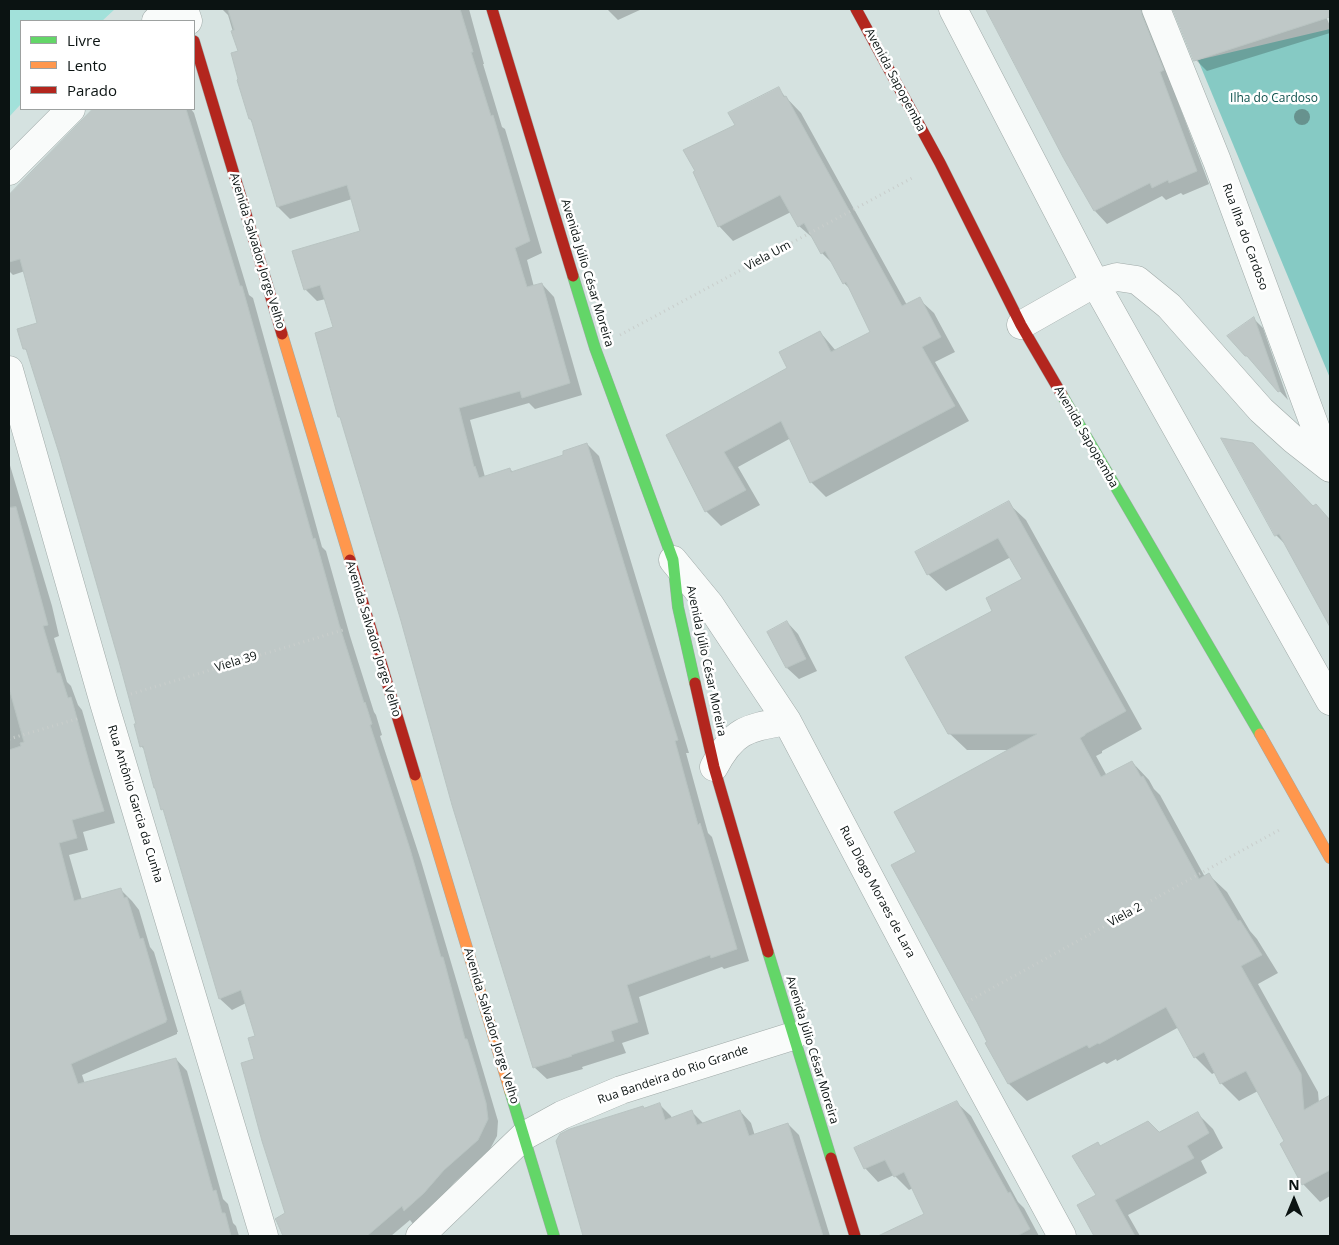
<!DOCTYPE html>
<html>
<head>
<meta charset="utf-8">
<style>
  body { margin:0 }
  #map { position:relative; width:1339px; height:1245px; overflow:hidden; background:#d5e2e0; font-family:"Open Sans",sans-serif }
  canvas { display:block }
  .frame { position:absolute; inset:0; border:10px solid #0b1312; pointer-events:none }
  .legend { position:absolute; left:20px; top:20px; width:175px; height:90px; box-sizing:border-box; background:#fff; border:1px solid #9da1a0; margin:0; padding:6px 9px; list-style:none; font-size:15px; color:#0b1312 }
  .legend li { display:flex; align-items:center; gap:10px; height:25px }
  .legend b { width:25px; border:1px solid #9da1a0 }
  .north { position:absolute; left:1269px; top:1175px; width:50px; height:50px; -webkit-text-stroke:4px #fff; paint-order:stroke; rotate:0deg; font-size:14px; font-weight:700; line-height:20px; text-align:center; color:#0b1312 }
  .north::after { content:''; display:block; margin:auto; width:18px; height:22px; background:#0b1312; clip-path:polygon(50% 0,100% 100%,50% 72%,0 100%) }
</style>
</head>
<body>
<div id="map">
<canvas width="1339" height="1245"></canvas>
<div class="frame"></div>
<ul class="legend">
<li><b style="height:6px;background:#63d668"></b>Livre</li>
<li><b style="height:6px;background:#ff974d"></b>Lento</li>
<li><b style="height:6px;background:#b3261e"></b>Parado</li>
</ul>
<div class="north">N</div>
</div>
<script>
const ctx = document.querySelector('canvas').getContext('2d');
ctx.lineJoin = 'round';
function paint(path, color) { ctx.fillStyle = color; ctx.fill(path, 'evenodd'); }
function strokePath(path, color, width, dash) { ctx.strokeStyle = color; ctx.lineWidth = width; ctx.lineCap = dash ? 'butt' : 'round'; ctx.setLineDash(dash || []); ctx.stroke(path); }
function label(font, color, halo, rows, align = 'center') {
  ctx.font = font + ' "Open Sans",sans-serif'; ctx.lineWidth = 5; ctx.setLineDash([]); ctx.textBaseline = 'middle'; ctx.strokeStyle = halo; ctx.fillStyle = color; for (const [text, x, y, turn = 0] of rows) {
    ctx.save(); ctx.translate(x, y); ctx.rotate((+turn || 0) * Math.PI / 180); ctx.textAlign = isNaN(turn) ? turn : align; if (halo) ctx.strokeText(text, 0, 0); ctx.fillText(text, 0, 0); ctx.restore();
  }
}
paint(new Path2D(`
  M9 9H115L102 21H21V104L9 117Z`), '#a2e1da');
paint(new Path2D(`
  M1330 29V378L1198 60Z`), '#86cac4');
paint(new Path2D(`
  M222 9H469L484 64H483L502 127 505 129 542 253 527 260 534 287 542 284 554 297 582 395 535 409 529 403 470 420 485 477 510 469 513 472 565 456 587 444 599 456 689 753H686L708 833 712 837 749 961 724 969 722 967 639 997 649 1034 622 1043 626 1053 582 1067 583 1069 547 1079 534 1067 335 328 326 299 317 301 305 289 361 231 352 199 290 219 278 207 254 124 251 121 238 81 239 52 228 15Z
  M602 9H642L618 20 608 10Z
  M986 9H1143L1209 184 1183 195 1181 193 1166 200 1162 196 1107 224 1095 211Z
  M1178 9H1323L1330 26V33L1207 71 1196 60Z
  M778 89 801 113 907 305 919 299 934 313 955 352 935 362 969 421 826 497 811 482 791 438 738 467 760 505 721 526 706 511 668 436 789 369 820 332 836 351 872 332 851 290 844 283 834 265 822 253 815 240 799 226 791 212 733 241 719 226 736 125Z
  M95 109H191L194 113 249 295 253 298 322 547 326 551 350 636 374 712 376 715 382 735 380 736 421 861 498 1121 497 1136 489 1151 455 1182 434 1206 413 1224 410 1220 391 1236H285L277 1220 286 1214 256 1060V1037L246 1003 232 1010 220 999 165 811 163 809 145 750 141 746 138 725 53 430 29 353 25 349 39 324 25 271 13 275 9 271V197Z
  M1254 319 1263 328 1288 400 1246 355Z
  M9 462 52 606 59 636 54 638 67 682 71 686 78 705 82 710 115 823 83 832 88 850 69 855 82 900 120 889 132 901 139 910 150 947 154 952 178 1032H177V1034L82 1075 85 1084 176 1059 187 1071 223 1199 228 1204 233 1223 236 1226 239 1236H9Z
  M1008 503 1026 520 1142 729 1102 751V753L1096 756 1107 776 1132 762 1149 780 1154 789 1160 795 1205 877 1209 875 1227 892 1250 931 1257 939 1278 973 1258 984 1318 1092 1319 1103 1330 1097V1196L1320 1202 1303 1184 1286 1142 1258 1091 1239 1101 1221 1083 1216 1072 1212 1074 1195 1057 1179 1027 1117 1061 1116 1059 1107 1064 1104 1062 1027 1101 1009 1084 987 1043 989 1042 917 852 1009 750H967L949 733 994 611 1023 579 1011 557 946 591 928 574Z
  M1316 506 1330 520V618L1322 610 1287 546 1276 535Z
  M787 622 798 634 817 671 799 679 787 668 769 633Z
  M957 1103 971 1116 1018 1202 1024 1208 1039 1236H887L886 1234 925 1214 913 1188 909 1190 894 1175 878 1182 865 1168Z
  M660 1105 671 1116 672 1119 692 1112 703 1123 740 1111 751 1123 755 1136 788 1124 799 1135 830 1236H585L557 1141 643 1107 645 1109Z
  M1198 1114 1213 1129 1223 1148 1201 1161 1207 1173 1128 1215 1140 1236H1096L1079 1206 1098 1195V1144L1101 1147 1159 1134Z`), '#0003');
const building = new Path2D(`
  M228 9H460L473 52H471L491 116 493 115 530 241 515 248 527 287 542 283 570 383 522 398 520 391 459 408 474 467 475 466 479 478 510 468 511 472 563 455V451L587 443 678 740 675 741 698 825 700 823 737 949 711 958 710 955 627 985 638 1022 611 1031 614 1041 571 1055 572 1056 533 1068 452 805 401 621 340 417H338L315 333 333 327 320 285 304 290 292 251 360 231 347 185 277 207 251 119H249L237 80 238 79 231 53 238 51 231 31 234 30Z
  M986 9H1141L1142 15 1164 70 1160 72 1197 171 1169 183 1168 180 1152 188 1150 183 1094 211 1064 159Z
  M1173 9H1330V17L1194 61Z
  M779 87 784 97 786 96 902 306 920 297 941 337 922 347 955 406 810 483 781 421 724 452 746 490 705 512 666 435 787 368 779 352 820 331 831 352 870 332 846 282 843 284 825 251 821 254 804 223 798 227 780 195 718 227 693 172 695 171 683 150 735 125 728 113Z
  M93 109H186L240 286H242L313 539 315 538 339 624 364 703 365 702 372 724 370 725 410 849 441 957H443L465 1039H467L476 1068 486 1103 488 1119 478 1140 444 1170 424 1193 404 1211 402 1206 367 1236H283L276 1220 275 1219 285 1213 262 1141 241 1063 254 1059 248 1038 255 1036 241 990 219 999 163 809 161 810 155 788H154L143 746 140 747 134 724H136L120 665 59 453 26 349H23L17 329 37 323 20 259 9 262V195Z
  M1254 317 1280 391 1278 392 1247 356H1245L1227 336Z
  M1221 438 1253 443 1313 506 1316 504 1330 520V627L1279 534 1275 536Z
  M1009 501 1126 711 1085 734V735L1080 738 1101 777 1132 761 1141 777 1143 776 1199 879 1209 873 1238 921 1240 920 1262 955 1241 966 1301 1074 1304 1110 1330 1095V1170L1302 1185 1280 1144 1284 1141 1246 1071 1220 1084 1204 1052 1194 1058 1166 1007 1099 1044 1098 1043 1089 1048 1087 1045 1008 1084 985 1043 987 1042 977 1022 891 865 916 852 894 812 1037 734H948L905 657 992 611 986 598 1022 579 998 538 927 575 915 552Z
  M16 507 48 625 43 626 57 673H60L68 698 71 697 91 769 104 811 72 820 77 838 59 843 74 901 121 888 124 898 127 897 140 939 143 938 167 1020H166V1022L71 1064 78 1084 176 1058 213 1191 216 1190 222 1213H225L231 1236H9V750L21 746 20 743 24 742 9 688V508Z
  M787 621 806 659 786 668 767 632Z
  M957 1101 1008 1193 1010 1192 1030 1229 1017 1236H878L924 1214 904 1172 894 1177 885 1160 864 1169 854 1148Z
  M660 1103 665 1120 692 1110 697 1125 740 1110 749 1136 788 1123 823 1236H583L556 1141 560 1134 570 1129 643 1106 644 1108Z
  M1198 1112 1209 1133 1187 1146 1194 1158 1115 1200 1135 1236H1094L1077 1205 1096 1195 1072 1156 1098 1142 1100 1146 1148 1121 1159 1132Z`);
paint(building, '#bfc8c7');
strokePath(building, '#b8c3c1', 1);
const street = new Path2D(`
  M184 9 188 21
  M953 9 1095 283 1330 701
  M1156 9 1217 161 1330 467
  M156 21 169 9
  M9 171 71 109
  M1021 325 1095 283 1117 277 1137 280 1169 306 1261 410 1293 439 1330 468
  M9 370 104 703 264 1236
  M673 560 710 605 787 721 942 1015 1062 1236
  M714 767C734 729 748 728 787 721
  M420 1236 524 1136 562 1115 621 1090 793 1036`);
const fast = new Path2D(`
  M573 276 595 348 673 560 678 607 695 683
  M1062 395 1260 734
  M768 952 831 1158
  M510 1091 554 1236`);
const slow = new Path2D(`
  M282 334 350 560
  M1260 734 1330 858
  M415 775 510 1091`);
const jam = new Path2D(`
  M492 9 573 276
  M856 9 940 163 1021 325 1062 395
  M194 41 282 334
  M350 560 415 775
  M695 683 714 767 768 952
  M831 1158 855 1236`);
strokePath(street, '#a0aaa8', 29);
strokePath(fast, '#a0aaa8', 12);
strokePath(slow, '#a0aaa8', 12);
strokePath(jam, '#a0aaa8', 12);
strokePath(new Path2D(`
  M620 335 914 177
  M131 694 343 630
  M9 739 80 718
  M967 1002 1281 829`), '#c9cecc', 3, [1, 4]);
strokePath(street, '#f9fbfa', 28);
strokePath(fast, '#63d668', 11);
strokePath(slow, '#ff974d', 11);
strokePath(jam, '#b3261e', 11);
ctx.fillStyle = '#67928e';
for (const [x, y] of [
  [1302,117]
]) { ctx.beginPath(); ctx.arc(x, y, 8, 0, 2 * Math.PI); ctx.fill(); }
label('12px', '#0b1312', '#fff', [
  ["Avenida Sapopemba",895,80,62],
  ["Rua Ilha do Cardoso",1245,237,70],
  ["Avenida Salvador Jorge Velho",257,251,73],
  ["Viela Um",768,256,-28],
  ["Avenida Júlio César Moreira",587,273,73],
  ["Avenida Sapopemba",1086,437,60],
  ["Avenida Salvador Jorge Velho",373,639,73],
  ["Avenida Júlio César Moreira",706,661,78],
  ["Viela 39",236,662,-17],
  ["Rua Antônio Garcia da Cunha",135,804,73],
  ["Rua Diogo Moraes de Lara",877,892,62],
  ["Viela 2",1125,915,-29],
  ["Avenida Salvador Jorge Velho",491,1026,73],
  ["Avenida Júlio César Moreira",812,1050,73],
  ["Rua Bandeira do Rio Grande",673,1075,-19]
]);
label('12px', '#0d504b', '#fff', [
  ["Ilha do Cardoso",1274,99]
]);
</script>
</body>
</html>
